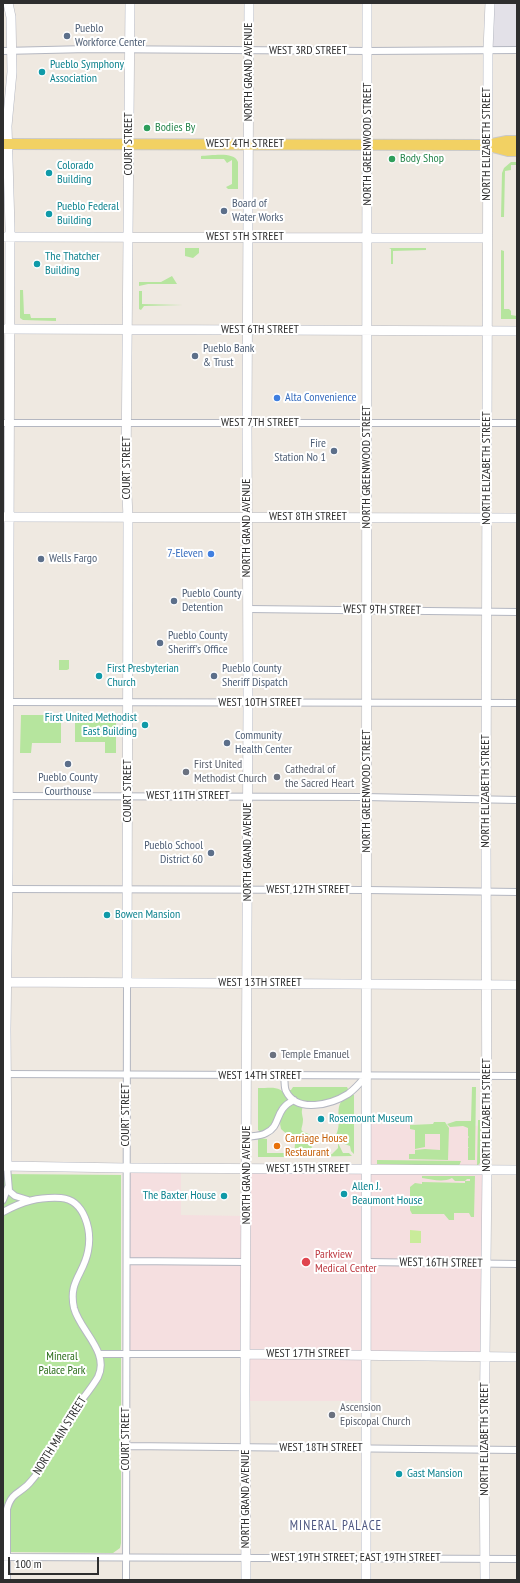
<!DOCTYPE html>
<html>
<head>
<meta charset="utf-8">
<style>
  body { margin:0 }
  #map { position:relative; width:520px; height:1583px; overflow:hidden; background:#efe9e1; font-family:"PT Sans Narrow",sans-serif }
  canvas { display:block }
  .frame { position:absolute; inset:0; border:4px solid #2e2e2e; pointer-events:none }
  .scale { position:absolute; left:8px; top:1557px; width:91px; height:18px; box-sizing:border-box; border:2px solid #2e2e2e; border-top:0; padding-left:5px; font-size:12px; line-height:14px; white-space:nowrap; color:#2e2e2e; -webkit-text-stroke:3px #fff; paint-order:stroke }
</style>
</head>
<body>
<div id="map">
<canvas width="520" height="1583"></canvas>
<div class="frame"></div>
<div class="scale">100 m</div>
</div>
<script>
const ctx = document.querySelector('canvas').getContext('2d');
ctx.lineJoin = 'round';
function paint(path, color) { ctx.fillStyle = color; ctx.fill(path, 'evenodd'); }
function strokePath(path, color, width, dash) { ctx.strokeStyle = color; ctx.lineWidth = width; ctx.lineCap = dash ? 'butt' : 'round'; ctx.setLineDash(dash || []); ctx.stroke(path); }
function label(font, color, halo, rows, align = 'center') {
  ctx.font = font + ' "PT Sans Narrow",sans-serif'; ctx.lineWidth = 4; ctx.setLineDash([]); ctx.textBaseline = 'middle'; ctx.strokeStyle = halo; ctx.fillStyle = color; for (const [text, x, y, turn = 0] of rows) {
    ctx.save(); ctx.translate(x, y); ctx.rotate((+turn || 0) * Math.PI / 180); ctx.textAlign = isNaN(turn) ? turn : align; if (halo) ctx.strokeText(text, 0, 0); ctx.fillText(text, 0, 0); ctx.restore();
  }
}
paint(new Path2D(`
  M490 3H517V50H488Z`), '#e3e1e8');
paint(new Path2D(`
  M366 1124 487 1126 486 1356 366 1354V1401H245L246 1354H126L127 1168H181V1215L246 1216 247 1169 366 1168Z`), '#f5dfe0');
paint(new Path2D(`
  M201 156C211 156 234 151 238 162V189H228L226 187 232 184V160L227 163 224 159H201Z
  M511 162H517V165H511V170L505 171 504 217H501L502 173 504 168Z
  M185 248H199V253L193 258 185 256Z
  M389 248H426V250L393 251V264H391V249Z
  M501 250 504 251V309H509L511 311V315L517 316V319H501Z
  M172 276 177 284H148L139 286V282H161Z
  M20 290H23L24 314H30L31 318H56V321L23 320 20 318Z
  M139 291H142V304L183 305 144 306 141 310 139 309Z
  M59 660H69V669L67 670H59Z
  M21 715H61V743H32L31 753H20Z
  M77 715H116V753H105V742H75V717Z
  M293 1087H347L349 1091C335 1098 315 1107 300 1101 295 1098 291 1094 288 1090H291Z
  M472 1087H476L475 1160H468V1148H469L468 1147V1138L469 1137 468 1136V1128L463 1126 450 1127 447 1124 456 1121H471Z
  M258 1088C275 1088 279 1085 290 1099L280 1106 270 1128 261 1132 258 1130Z
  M350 1095H354V1154L351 1151 350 1146 342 1143 336 1135C344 1119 330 1104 350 1095Z
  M290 1103H295L303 1106C301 1112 302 1113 303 1119 303 1131 296 1130 312 1135L310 1140 291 1138 281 1129C278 1117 283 1111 290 1103Z
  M478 1120H481L480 1163 477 1166Z
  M434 1122H445L449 1128 448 1160 409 1159V1154H415V1150L425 1149 440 1150V1134H425V1147L415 1149V1130L410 1129V1125L433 1124Z
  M260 1138 267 1139V1153H286V1157H258V1139Z
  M311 1143 312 1149 325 1151 329 1155 332 1154 338 1148V1143L343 1153H349L352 1156 294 1157 295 1144Z
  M377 1160 461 1161 459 1166 377 1164Z
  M3 1174 121 1175V1543L120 1548 113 1553 3 1552Z
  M422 1176H475L474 1217H471L469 1213H454V1220H449L444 1214H412L410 1210V1187L415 1183 422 1184V1182L465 1183V1181H470V1179H467L465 1181H455L452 1178C442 1183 432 1179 422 1178Z`), '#b6e59e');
paint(new Path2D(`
  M410 1230 421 1231V1243H410Z`), '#c9ec9a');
const street = new Path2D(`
  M3 51 88 49 368 51 517 50
  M3 423H517
  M248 609 517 612
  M3 702 517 703
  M3 796 364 797 517 800
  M3 889 367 890 517 892
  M3 1074 517 1076
  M284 1076C285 1081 284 1087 286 1091 297 1114 332 1104 348 1094 355 1089 361 1082 366 1076
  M247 1137C253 1136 261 1136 266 1133 282 1126 273 1110 294 1100
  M7 1166 9 1191 15 1196 28 1200
  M3 1200 8 1187
  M3 1212C23 1201 38 1197 61 1198 85 1200 92 1231 88 1251 84 1274 68 1281 74 1308 80 1331 110 1352 98 1377 90 1391 78 1403 70 1417 57 1439 49 1460 32 1480 22 1494 12 1490 7 1509V1580
  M127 1261 246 1262
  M366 1262 517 1264
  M99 1354H246
  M126 1446 517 1450
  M3 1557 517 1559
  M126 1580 127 983`);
const secondary = new Path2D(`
  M3 237 487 238
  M3 329 517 331
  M4 517 517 518
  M3 982 517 985
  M127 983 128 518 126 471 130 3
  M3 1166 127 1168 517 1170
  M7 1166 6 1029 8 871 10 228 7 126 12 72 11 17 8 3
  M246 1354 517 1357
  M246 1580 245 1391 248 702 247 423 249 3
  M366 1580 367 3
  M485 1580 484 1449 487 1170 486 839 488 50 490 3`);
const primary = new Path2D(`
  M3 144 487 145 507 141H517
  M489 146 508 151H517`);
strokePath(street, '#b4b7c1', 8);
strokePath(secondary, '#b4b7c1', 10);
strokePath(primary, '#c9c9c9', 12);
strokePath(street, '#fff', 6);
strokePath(secondary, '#fff', 9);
strokePath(primary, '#f2d163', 10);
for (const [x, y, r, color] of [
  [67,36,4,"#5c6f8a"],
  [42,72,4,"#0f9aa8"],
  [147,128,4,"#2e9e5b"],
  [392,159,4,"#2e9e5b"],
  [49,173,4,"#0f9aa8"],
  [224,211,4,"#5c6f8a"],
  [49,214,4,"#0f9aa8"],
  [37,264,4,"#0f9aa8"],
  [195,356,4,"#5c6f8a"],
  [277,398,4,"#3f7fe0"],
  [334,451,4,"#5c6f8a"],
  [211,554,4,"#3f7fe0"],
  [41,559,4,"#5c6f8a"],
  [174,601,4,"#5c6f8a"],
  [160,643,4,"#5c6f8a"],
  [99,676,4,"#0f9aa8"],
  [214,676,4,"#5c6f8a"],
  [145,725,4,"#0f9aa8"],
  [227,743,4,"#5c6f8a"],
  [68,764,4,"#5c6f8a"],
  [186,772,4,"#6b7280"],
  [277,777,4,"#6b7280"],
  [211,853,4,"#5c6f8a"],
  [107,915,4,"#0f9aa8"],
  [273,1055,4,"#6b7280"],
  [321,1119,4,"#0f9aa8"],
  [277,1146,4,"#e8710a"],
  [344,1194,4,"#0f9aa8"],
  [224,1196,4,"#0f9aa8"],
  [306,1262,5,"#e0444e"],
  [332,1415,4,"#6b7280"],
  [399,1474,4,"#0f9aa8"]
]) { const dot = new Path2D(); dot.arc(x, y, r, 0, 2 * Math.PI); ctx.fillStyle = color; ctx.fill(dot); strokePath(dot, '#fff', 1.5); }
label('12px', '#4e5e75', '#fff', [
  ["Pueblo",75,29],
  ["Workforce Center",75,43],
  ["Board of",232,204],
  ["Water Works",232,218],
  ["Pueblo Bank",203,349],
  ["& Trust",203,363],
  ["Fire",326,444,"right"],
  ["Station No 1",326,458,"right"],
  ["Wells Fargo",49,559],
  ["Pueblo County",182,594],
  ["Detention",182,608],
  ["Pueblo County",168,636],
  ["Sheriff's Office",168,650],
  ["Pueblo County",222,669],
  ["Sheriff Dispatch",222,683],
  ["Community",235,736],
  ["Health Center",235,750],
  ["Pueblo County",68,778,"center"],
  ["Courthouse",68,792,"center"],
  ["Pueblo School",203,846,"right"],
  ["District 60",203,860,"right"]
], 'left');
label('12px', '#2e2e2e', '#fff', [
  ["WEST 3RD STREET",308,51],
  ["NORTH GRAND AVENUE",249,72,-90],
  ["COURT STREET",129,144,-90],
  ["WEST 4TH STREET",245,144],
  ["NORTH GREENWOOD STREET",368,144,-90],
  ["NORTH ELIZABETH STREET",487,144,-90],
  ["WEST 5TH STREET",245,237],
  ["WEST 6TH STREET",260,330],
  ["WEST 7TH STREET",260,423],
  ["NORTH GREENWOOD STREET",367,467,-90],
  ["COURT STREET",127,468,-90],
  ["NORTH ELIZABETH STREET",487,468,-90],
  ["WEST 8TH STREET",308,517],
  ["NORTH GRAND AVENUE",247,528,-90],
  ["WEST 9TH STREET",382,610,1],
  ["WEST 10TH STREET",260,703],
  ["COURT STREET",128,791,-90],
  ["NORTH GREENWOOD STREET",367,791,-90],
  ["NORTH ELIZABETH STREET",486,791,-90],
  ["WEST 11TH STREET",188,796],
  ["NORTH GRAND AVENUE",248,852,-90],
  ["WEST 12TH STREET",308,890],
  ["WEST 13TH STREET",260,983],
  ["WEST 14TH STREET",260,1076],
  ["COURT STREET",126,1115,-90],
  ["NORTH ELIZABETH STREET",487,1115,-90],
  ["WEST 15TH STREET",308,1169],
  ["NORTH GRAND AVENUE",247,1175,-90],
  ["WEST 16TH STREET",441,1263,1],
  ["WEST 17TH STREET",308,1354],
  ["NORTH MAIN STREET",60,1436,-58],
  ["COURT STREET",126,1439,-90],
  ["NORTH ELIZABETH STREET",485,1439,-90],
  ["WEST 18TH STREET",321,1448],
  ["NORTH GRAND AVENUE",246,1499,-90],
  ["WEST 19TH STREET; EAST 19TH STREET",356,1558]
]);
label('12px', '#0d838f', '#fff', [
  ["Pueblo Symphony",50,65],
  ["Association",50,79],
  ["Colorado",57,166],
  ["Building",57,180],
  ["Pueblo Federal",57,207],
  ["Building",57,221],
  ["The Thatcher",45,257],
  ["Building",45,271],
  ["First Presbyterian",107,669],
  ["Church",107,683],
  ["First United Methodist",137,718,"right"],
  ["East Building",137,732,"right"],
  ["Bowen Mansion",115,915],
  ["Rosemount Museum",329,1119],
  ["Allen J.",352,1187],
  ["Beaumont House",352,1201],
  ["The Baxter House",216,1196,"right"],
  ["Gast Mansion",407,1474]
], 'left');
label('12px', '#27864d', '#fff', [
  ["Bodies By",155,128],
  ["Body Shop",400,159]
], 'left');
label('12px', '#366cbe', '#fff', [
  ["Alta Convenience",285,398],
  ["7-Eleven",203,554,"right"]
], 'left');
label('12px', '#5b616d', '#fff', [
  ["First United",194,765],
  ["Methodist Church",194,779],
  ["Cathedral of",285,770],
  ["the Sacred Heart",285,784],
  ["Temple Emanuel",281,1055],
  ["Ascension",340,1408],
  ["Episcopal Church",340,1422]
], 'left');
label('12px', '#c56008', '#fff', [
  ["Carriage House",285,1139],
  ["Restaurant",285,1153]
], 'left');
label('12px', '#be3a42', '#fff', [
  ["Parkview",315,1255],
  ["Medical Center",315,1269]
], 'left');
label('12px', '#2c6e1b', '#fff', [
  ["Mineral",62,1357],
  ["Palace Park",62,1371]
]);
ctx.letterSpacing = '1px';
label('13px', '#4d5680', '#fff', [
  ["MINERAL PALACE",336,1526]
]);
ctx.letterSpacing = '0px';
</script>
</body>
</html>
